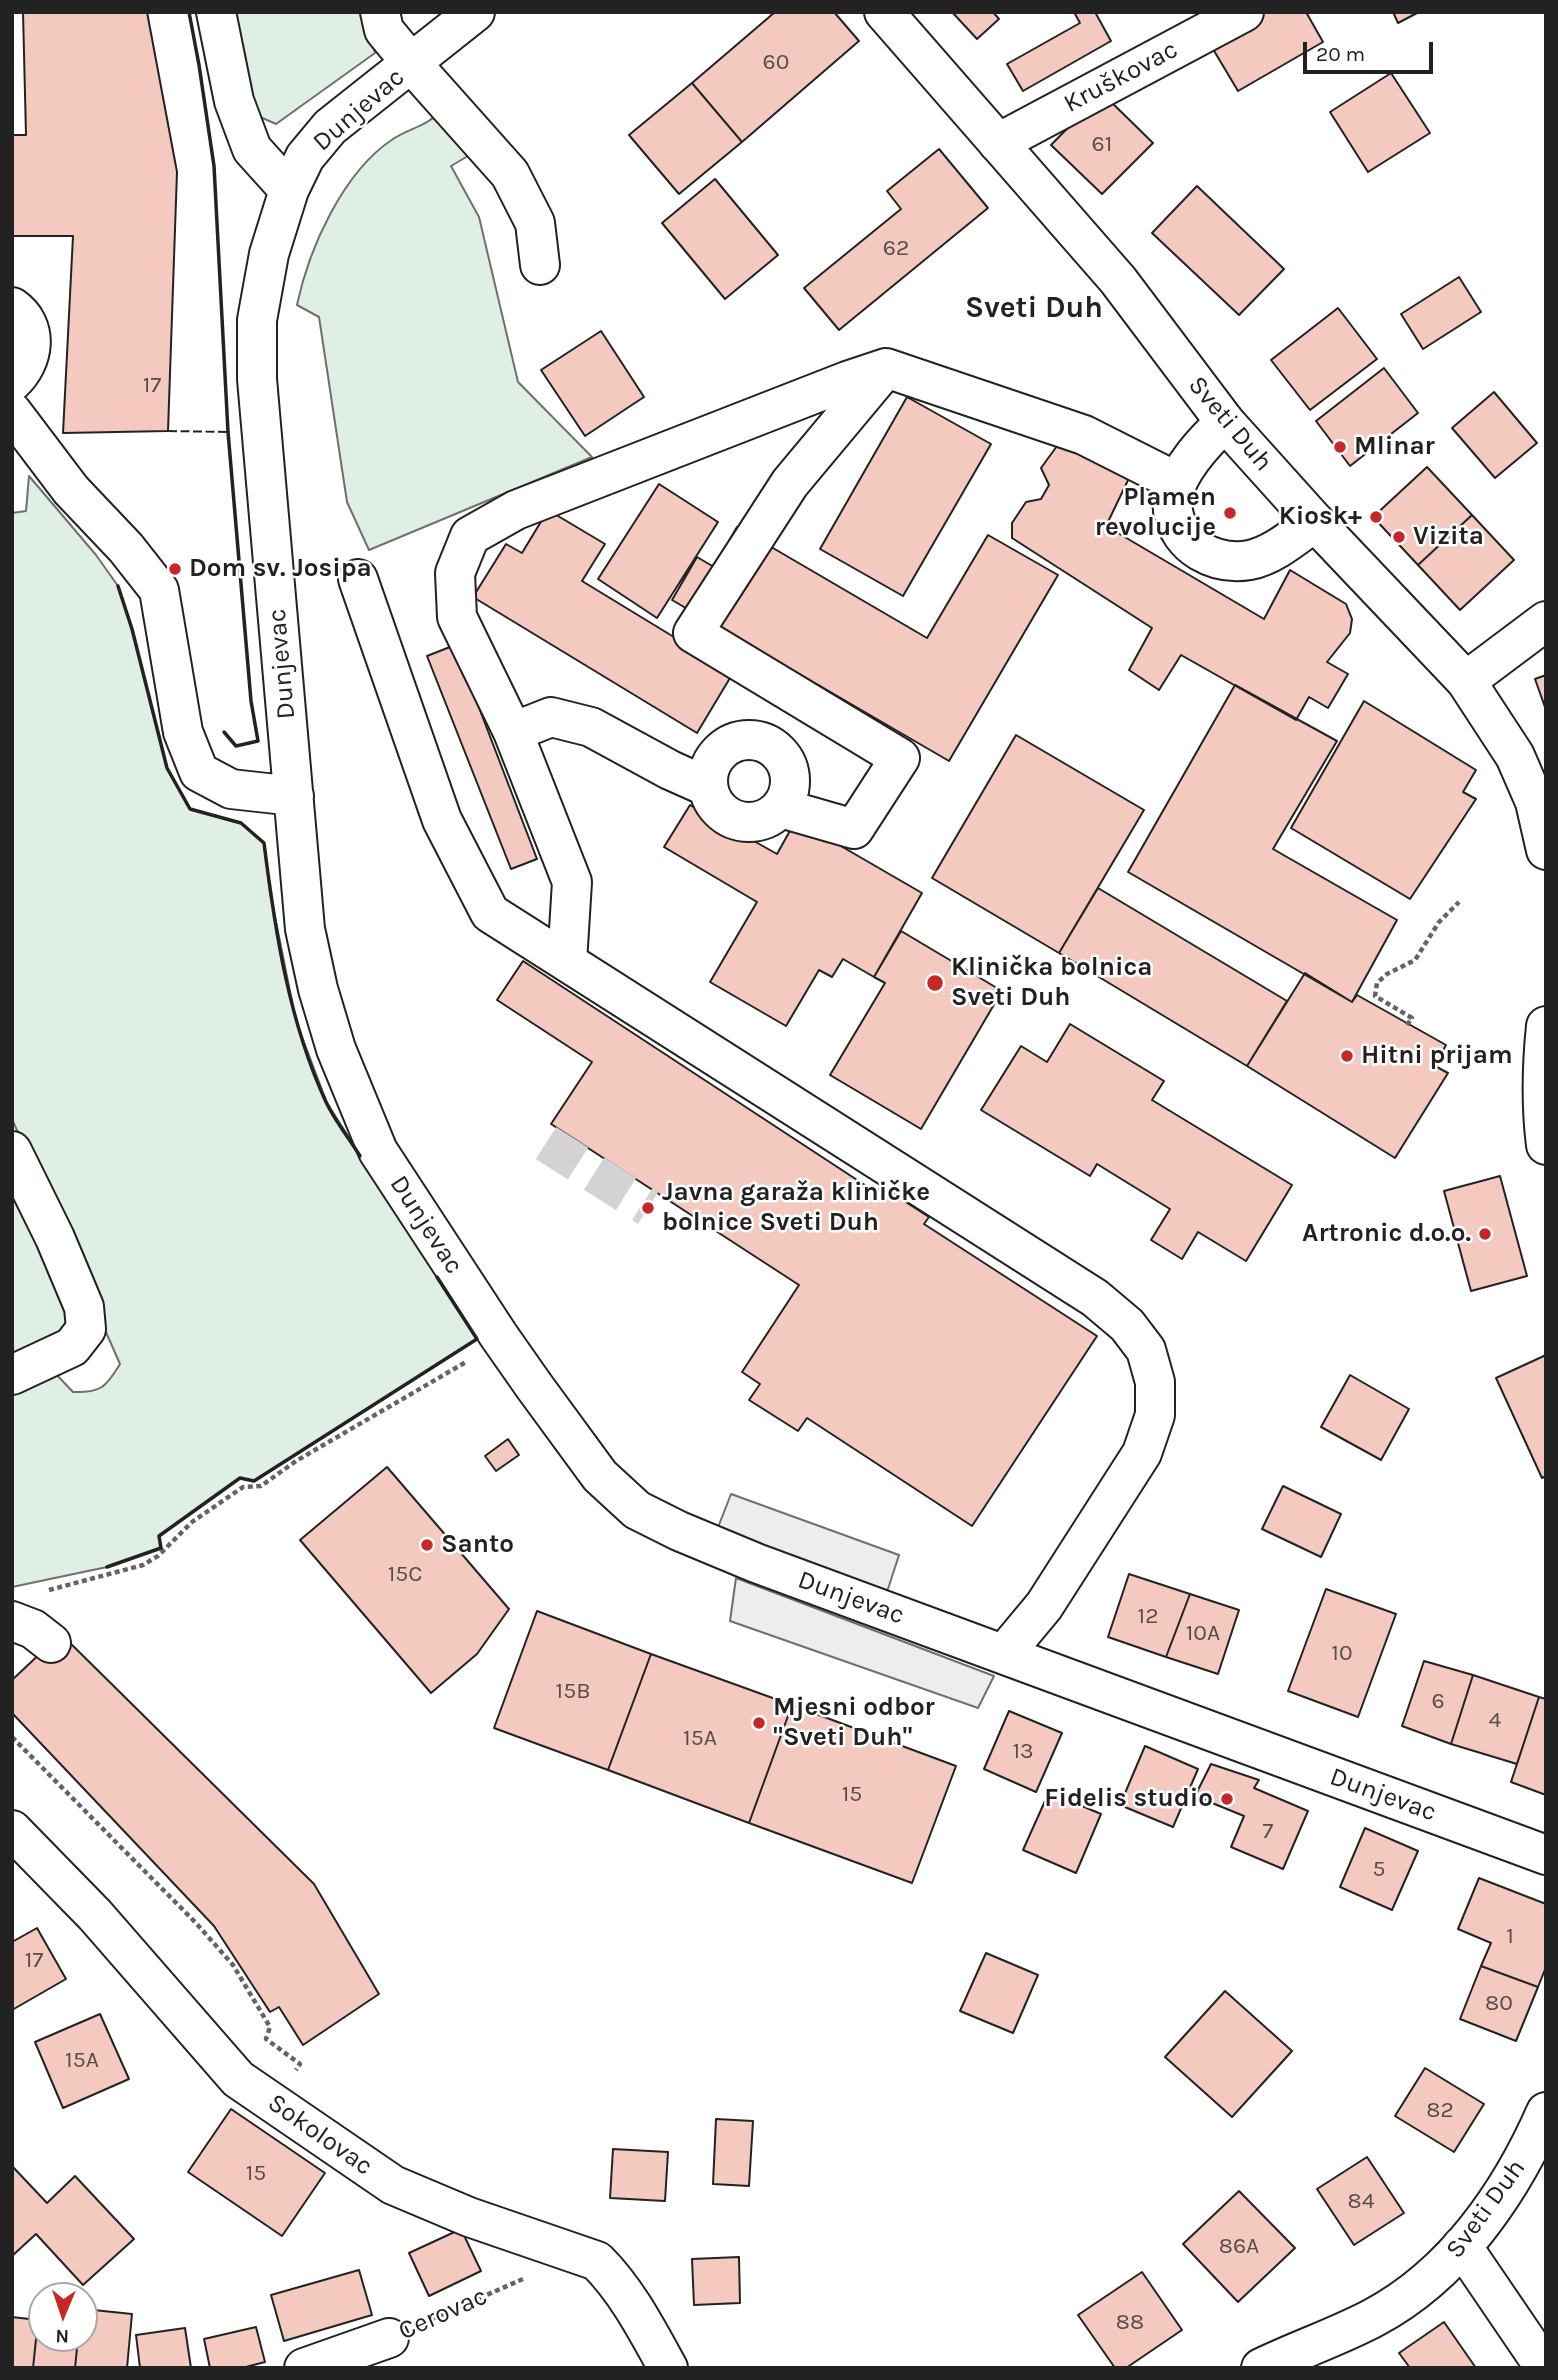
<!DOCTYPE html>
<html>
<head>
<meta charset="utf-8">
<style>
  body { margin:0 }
  #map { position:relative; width:1558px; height:2380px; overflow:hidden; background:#fff; font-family:Karla,sans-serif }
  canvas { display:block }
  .frame { position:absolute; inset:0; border:14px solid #222; pointer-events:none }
  .north { position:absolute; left:28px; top:2282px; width:70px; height:70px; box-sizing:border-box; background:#fff; border:2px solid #a7a7a7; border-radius:50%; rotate:182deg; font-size:19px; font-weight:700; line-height:28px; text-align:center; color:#222 }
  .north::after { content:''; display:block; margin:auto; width:24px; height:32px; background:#c62828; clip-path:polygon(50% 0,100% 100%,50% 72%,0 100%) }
  .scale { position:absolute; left:1303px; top:42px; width:130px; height:32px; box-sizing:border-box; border:4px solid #222; border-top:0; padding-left:9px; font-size:21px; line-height:24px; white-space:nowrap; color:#222; -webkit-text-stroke:5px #fff; paint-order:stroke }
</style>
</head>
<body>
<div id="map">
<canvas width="1558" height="2380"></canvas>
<div class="frame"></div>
<div class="north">N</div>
<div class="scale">20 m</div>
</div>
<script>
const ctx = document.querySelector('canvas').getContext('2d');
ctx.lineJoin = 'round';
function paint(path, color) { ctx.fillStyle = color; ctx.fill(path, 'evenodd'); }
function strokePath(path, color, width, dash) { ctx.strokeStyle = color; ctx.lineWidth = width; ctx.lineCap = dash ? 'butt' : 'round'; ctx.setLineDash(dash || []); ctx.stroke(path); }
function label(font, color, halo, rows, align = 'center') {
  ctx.font = font + ' Karla,sans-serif'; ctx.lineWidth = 5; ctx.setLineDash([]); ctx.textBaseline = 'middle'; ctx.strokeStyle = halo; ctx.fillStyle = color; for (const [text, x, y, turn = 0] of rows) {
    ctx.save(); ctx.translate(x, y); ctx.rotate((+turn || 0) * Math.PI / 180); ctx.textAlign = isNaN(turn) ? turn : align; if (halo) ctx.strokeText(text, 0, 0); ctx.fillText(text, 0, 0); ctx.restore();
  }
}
const green = new Path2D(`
  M231 12H366L375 53 276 124 258 116 243 90Z
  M443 108 473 153 451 166 479 217 518 382 592 457 369 550 347 502 319 317 297 305C309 248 343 172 393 139 413 126 426 128 443 108Z
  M29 476 96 555 118 586 132 629 167 768 190 809 241 823 264 843 270 892 296 1021 327 1103 477 1339 254 1481 240 1478 159 1536 161 1548 107 1567 12 1587V1394L54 1372 73 1392C101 1393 106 1387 120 1364L12 1119V513L26 511Z
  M12 1186 69 1316C63 1338 31 1348 12 1358Z`);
paint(green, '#e0efe3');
strokePath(green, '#6f6f6f', 2);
const parking = new Path2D(`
  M731 1494 899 1555 887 1592 717 1530Z
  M736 1578 994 1676 978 1708 730 1621Z`);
paint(parking, '#ededed');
strokePath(parking, '#6f6f6f', 2);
const building = new Path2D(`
  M23 12H147L177 172 168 431 63 433 73 236H12V135H26Z
  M775 12H834L859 41 742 142 692 83Z
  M952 12H993L999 19 977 39Z
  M1074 12H1095L1111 41 1023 91 1007 64 1080 23Z
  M1265 12H1306L1323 42 1238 91 1210 44Z
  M1393 12H1419L1398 23Z
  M1391 73 1430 133 1368 172 1330 112Z
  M692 83 742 142 679 194 629 135Z
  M1102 93 1153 143 1102 194 1051 145Z
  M939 149 988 208 839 330 804 288 901 209 887 191Z
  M715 179 778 255 725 299 662 223Z
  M1197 186 1284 269 1239 315 1152 233Z
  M1459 277 1481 312 1423 349 1401 314Z
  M1338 308 1377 359 1310 410 1271 360Z
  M601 331 644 397 585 436 541 370Z
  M1384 368 1418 413 1350 466 1316 421Z
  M1494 392 1537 443 1495 478 1452 428Z
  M907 397 991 444 903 596 820 549Z
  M1076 440 1131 474 1106 526 1264 619 1290 570 1346 604 1352 619 1350 633 1327 662 1348 674 1328 708 1309 697 1296 720 1181 655 1159 690 1129 670 1152 628 1012 538V523L1026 502 1041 499 1049 485 1041 468 1057 446Z
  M1427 467 1472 515 1418 565 1373 517Z
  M659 484 718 522 657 618 598 579Z
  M548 510 605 544 582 581 733 673 697 733 473 597 506 544 522 553Z
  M1472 515 1514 560 1460 610 1418 565Z
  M737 527 927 638 988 535 1058 575 949 761 672 600 697 557 714 567Z
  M455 645 537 859 511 869 427 656Z
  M1546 675V710L1535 679Z
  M1235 685 1337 741 1273 849 1397 920 1352 1002 1128 872Z
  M1364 701 1476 770 1463 792 1476 799 1410 899 1291 828Z
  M1016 735 1144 810 1059 953 932 878Z
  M690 805 777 854 796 820 922 893 874 977 843 959 832 977 819 970 786 1026 710 982 757 902 664 847Z
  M1098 888 1287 1001 1247 1066 1059 953Z
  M901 931 1002 991 921 1129 830 1075 885 983 874 977Z
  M523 961 877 1193 881 1186 929 1217 924 1224 1097 1336 972 1526 807 1418 798 1431 749 1400 760 1384 742 1372 799 1285 551 1124 592 1062 497 1000Z
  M1305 973 1352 1002 1357 995 1446 1045 1435 1066 1448 1073 1395 1158 1247 1066Z
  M1070 1024 1164 1081 1152 1100 1292 1185 1246 1261 1198 1232 1182 1259 1151 1240 1170 1209 1097 1164 1090 1176 981 1110 1021 1046 1047 1062Z
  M1500 1176 1527 1276 1471 1291 1444 1191Z
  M1546 1355V1476L1542 1478 1496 1378Z
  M1350 1375 1409 1409 1381 1460 1321 1427Z
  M508 1439 519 1455 496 1471 485 1456Z
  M387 1467 509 1609 477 1654 431 1693 300 1540Z
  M1283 1486 1341 1514 1321 1557 1262 1529Z
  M1129 1574 1190 1594 1166 1657 1108 1637Z
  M1326 1589 1396 1614 1358 1717 1288 1691Z
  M1190 1594 1239 1610 1218 1674 1166 1657Z
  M537 1611 651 1654 608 1770 494 1728Z
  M61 1634 314 1884 379 1994 303 2045 279 2007 270 2012 214 1926 12 1713V1680Z
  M651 1654 792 1705 749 1823 608 1770Z
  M1424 1661 1473 1675 1451 1744 1402 1726Z
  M1473 1675 1539 1697 1517 1764 1451 1744Z
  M1539 1697 1546 1699V1795L1511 1782Z
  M792 1705 956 1766 912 1883 749 1823Z
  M1009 1711 1062 1733 1036 1792 984 1769Z
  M1145 1746 1198 1769 1173 1827 1120 1805Z
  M1211 1764 1259 1780 1254 1788 1308 1811 1283 1869 1231 1847 1244 1816 1195 1796Z
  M1049 1792 1101 1814 1076 1873 1023 1850Z
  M1365 1828 1418 1851 1392 1910 1340 1887Z
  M1479 1878 1546 1904V1967L1538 1987 1481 1966 1491 1943 1458 1929Z
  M37 1928 66 1979 12 2010V1942Z
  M986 1953 1038 1975 1013 2033 960 2011Z
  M1481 1966 1538 1987 1516 2041 1460 2019Z
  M1225 1991 1292 2051 1232 2117 1165 2057Z
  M100 2014 129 2079 63 2108 35 2042Z
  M1425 2068 1484 2104 1454 2152 1395 2116Z
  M231 2109 325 2173 282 2236 188 2172Z
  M716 2119 753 2121 749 2186 713 2184Z
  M613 2149 668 2152 665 2201 610 2198Z
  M1367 2157 1404 2213 1354 2245 1317 2189Z
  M12 2166 47 2203 75 2176 134 2239 83 2285 36 2234 12 2256Z
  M1239 2191 1295 2248 1238 2302 1183 2244Z
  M461 2229 481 2271 429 2296 409 2253Z
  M739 2257 740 2303 694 2305 692 2259Z
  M359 2270 372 2315 284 2341 271 2295Z
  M1142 2272 1182 2330 1126 2368H1115L1078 2315Z
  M84 2309 132 2314 127 2368H75L78 2338H84Z
  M12 2317 38 2320 33 2368H12Z
  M38 2320H42V2338H78L75 2368H33Z
  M1444 2322 1476 2368H1410L1399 2353Z
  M256 2327 265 2362 242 2368H210L204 2339Z
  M185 2328 191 2368H140L136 2335Z`);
paint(building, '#f3c9c0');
strokePath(building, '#222', 2);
strokePath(new Path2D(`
  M546 1143 648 1208`), '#d3d3d3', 38, [38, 19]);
const minor = new Path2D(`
  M216 12 234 101 252 149 289 190
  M380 12 384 30 412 64 510 174 535 223 540 265
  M475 12 330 127 305 157 289 190 269 254 257 320V379L305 929 318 989 336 1049 378 1151 499 1336 534 1386 600 1476 637 1510 679 1531 756 1563 1546 1855
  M998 143 1244 12
  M12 307C40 326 34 362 12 382
  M12 412 71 490 126 548 159 590 183 732 199 772 231 789 294 796
  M1225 422C1205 441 1180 467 1173 495 1171 501 1173 505 1173 511 1179 547 1215 566 1250 560 1274 555 1295 536 1315 522
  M358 579 442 820 490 913 567 962
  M1466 681 1546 621
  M513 732 551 717 591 727 670 770 708 787
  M708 781a41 41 0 1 1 82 0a41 41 0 1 1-82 0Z
  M781 808 854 829 900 758 693 633 790 483 886 368
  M12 1151 55 1238 84 1307 86 1329 72 1347 12 1375
  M12 1621 33 1629 51 1643
  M1004 1654 1044 1606 1142 1453 1155 1415V1382L1146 1350 1127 1325 1095 1298 567 962 572 882 513 732 457 617 455 573 470 536 516 510 847 381 886 368 1084 435 1177 482
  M12 1830 95 1915 238 2079 393 2185 469 2217 597 2261C627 2291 647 2330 668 2368
  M1462 2246 1545 2368
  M304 2368 389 2338`);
const major = new Path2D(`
  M884 12 1118 280 1225 422 1315 522 1466 681 1515 756 1535 802 1546 850
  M1546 1026C1542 1065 1541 1106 1546 1145
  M1261 2368C1298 2350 1337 2337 1373 2318 1454 2275 1510 2194 1546 2112`);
strokePath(minor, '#222', 42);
strokePath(major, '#222', 42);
strokePath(new Path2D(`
  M1407 1025 1412 1018 1375 996 1377 983 1387 974 1415 960 1439 922 1459 902
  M49 1590 143 1565 158 1556 192 1522 243 1487 261 1486 296 1461 466 1362
  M12 1737 196 1923 233 1965 270 2027 266 2039 300 2064 296 2070
  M425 2322 523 2279`), '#646464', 4.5, [5, 3.5]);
strokePath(minor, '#fff', 38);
strokePath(major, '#fff', 38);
strokePath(new Path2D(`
  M168 431 228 432`), '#222', 2, [9, 3.5]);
strokePath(new Path2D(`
  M189 12 199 65 214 166 228 432 251 701 258 741 236 746 224 732
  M118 586 132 629 167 768 190 809 241 823 264 843C275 931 289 1022 326 1102 335 1121 349 1138 360 1156
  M107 1567 161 1548 159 1536 240 1478 254 1481 477 1339 437 1277`), '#222', 3.5);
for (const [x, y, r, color] of [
  [1340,447,7,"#c62828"],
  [1230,513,7,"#c62828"],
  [1376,517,7,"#c62828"],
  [1399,537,7,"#c62828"],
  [175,569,7,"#c62828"],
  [935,983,9,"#c62828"],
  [1347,1056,7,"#c62828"],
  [648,1208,7,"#c62828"],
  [1485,1234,7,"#c62828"],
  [427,1545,7,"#c62828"],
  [759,1723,7,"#c62828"],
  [1227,1799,7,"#c62828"]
]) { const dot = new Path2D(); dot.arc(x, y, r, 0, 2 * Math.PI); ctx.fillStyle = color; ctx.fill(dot); strokePath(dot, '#fff', 2.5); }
label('23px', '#564c4a', null, [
  ["60",776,62],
  ["61",1102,144],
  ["62",896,248],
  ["17",152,385],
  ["15C",405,1574],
  ["12",1148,1616],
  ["10A",1203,1633],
  ["10",1342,1653],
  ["15B",573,1691],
  ["6",1438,1701],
  ["4",1495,1720],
  ["15A",700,1738],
  ["13",1023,1751],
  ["15",852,1794],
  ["7",1268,1831],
  ["5",1379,1869],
  ["1",1510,1936],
  ["17",34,1960],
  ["80",1499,2003],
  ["15A",82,2060],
  ["82",1440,2110],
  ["15",256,2173],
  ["84",1361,2201],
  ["86A",1239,2246],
  ["88",1130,2322]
]);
label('26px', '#222', '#fff', [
  ["Kruškovac",1121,77,-28],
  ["Dunjevac",359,110,-41],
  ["Sveti Duh",1230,424,50],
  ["Dunjevac",282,664,-95],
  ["Dunjevac",426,1225,57],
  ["Dunjevac",851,1598,20],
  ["Dunjevac",1383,1795,20],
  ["Sokolovac",320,2135,35],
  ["Sveti Duh",1486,2209,-54],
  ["Cerovac",443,2314,-24]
]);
label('bold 26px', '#222', '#fff', [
  ["Mlinar",1354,447],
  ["Plamen",1216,498,"right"],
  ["revolucije",1216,528,"right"],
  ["Kiosk+",1362,517,"right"],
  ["Vizita",1413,537],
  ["Dom sv. Josipa",189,569],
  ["Klinička bolnica",951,968],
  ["Sveti Duh",951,998],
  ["Hitni prijam",1361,1056],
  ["Javna garaža kliničke",662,1193],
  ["bolnice Sveti Duh",662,1223],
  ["Artronic d.o.o.",1471,1234,"right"],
  ["Santo",441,1545],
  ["Mjesni odbor",773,1708],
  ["\"Sveti Duh\"",773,1738],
  ["Fidelis studio",1213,1799,"right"]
], 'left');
label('bold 30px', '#222', '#fff', [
  ["Sveti Duh",1034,308]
]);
</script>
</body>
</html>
